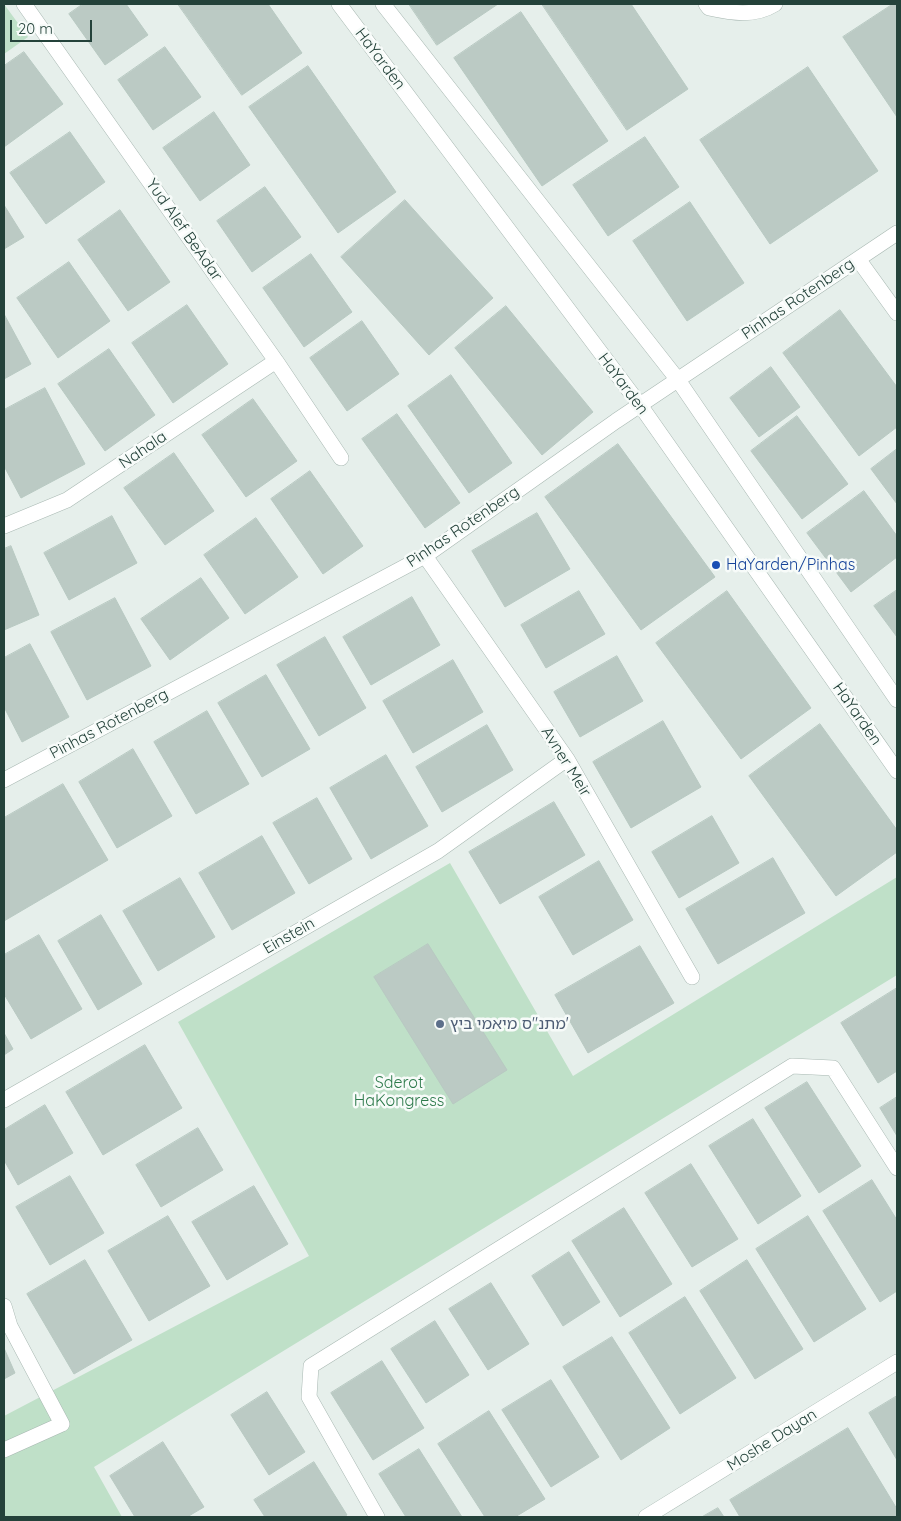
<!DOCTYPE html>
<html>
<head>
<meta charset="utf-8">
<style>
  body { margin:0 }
  #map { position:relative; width:901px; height:1521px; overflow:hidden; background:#e6efeb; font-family:Quicksand,sans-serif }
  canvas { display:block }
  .frame { position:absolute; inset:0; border:5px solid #24423a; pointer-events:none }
  .scale { position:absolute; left:10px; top:20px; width:82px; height:22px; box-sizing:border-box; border:2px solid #24423a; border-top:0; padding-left:6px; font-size:15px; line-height:18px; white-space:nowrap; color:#24423a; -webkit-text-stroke:4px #f7fbf9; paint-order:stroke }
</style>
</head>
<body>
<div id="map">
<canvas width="901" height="1521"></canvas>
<div class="frame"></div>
<div class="scale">20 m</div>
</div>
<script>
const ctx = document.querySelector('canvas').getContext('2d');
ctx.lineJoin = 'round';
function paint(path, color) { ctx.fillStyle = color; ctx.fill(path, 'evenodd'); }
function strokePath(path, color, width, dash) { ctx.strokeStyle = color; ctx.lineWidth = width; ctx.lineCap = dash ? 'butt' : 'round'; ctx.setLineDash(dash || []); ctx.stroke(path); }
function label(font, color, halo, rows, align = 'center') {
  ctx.font = font + ' Quicksand,"Noto Sans Hebrew",sans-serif'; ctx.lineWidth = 5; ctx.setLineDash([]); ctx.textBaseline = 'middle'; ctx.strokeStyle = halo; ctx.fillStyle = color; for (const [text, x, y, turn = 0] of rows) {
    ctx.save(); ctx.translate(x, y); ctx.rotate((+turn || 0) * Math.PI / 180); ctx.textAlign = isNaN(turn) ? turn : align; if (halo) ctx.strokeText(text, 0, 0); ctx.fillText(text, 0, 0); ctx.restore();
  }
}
paint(new Path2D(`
  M4 4 28 37 4 54Z
  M450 863 573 1076 897 877V975L94 1467 122 1517H4V1416L309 1256 178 1022Z`), '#bfe0c8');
const building = new Path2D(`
  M83 4H126L148 35 105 65 69 14Z
  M178 4H268L302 53 242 95Z
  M409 4H498L437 45Z
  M542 4H631L688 89 627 130Z
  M893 4H897V117L843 37Z
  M521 12 608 141 542 186 454 58Z
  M165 47 201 97 153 130 118 80Z
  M24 52 63 104 4 147V66Z
  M308 66 396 192 338 233 249 107Z
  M808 67 878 171 770 244 700 140Z
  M214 112 250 165 200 201 163 148Z
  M70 132 105 182 46 224 10 173Z
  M645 137 679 187 608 236 573 185Z
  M265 187 301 237 252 272 217 221Z
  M405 200 493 298 429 355 341 257Z
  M690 202 744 283 687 321 633 241Z
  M4 205 24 237 4 249Z
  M120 210 170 282 128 311 78 240Z
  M311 254 352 312 304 347 263 288Z
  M69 262 110 321 58 358 17 298Z
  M187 305 228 364 173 403 132 343Z
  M506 306 593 412 542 455 455 348Z
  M840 310 897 387V427L859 456 783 353Z
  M4 314 31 364 4 379Z
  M362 321 399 374 347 411 310 358Z
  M109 349 155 415 105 451 58 384Z
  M771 367 800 407 759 437 730 398Z
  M451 375 512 463 469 493 408 406Z
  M45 388 85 464 21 498 4 466V410Z
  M253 399 297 461 246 497 202 435Z
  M397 414 460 503 425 528 362 439Z
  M797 416 848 484 802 519 751 451Z
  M618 444 715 577 641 630 545 497Z
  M897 449V504L871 469Z
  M174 453 214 511 165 545 124 488Z
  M310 471 363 546 323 574 271 499Z
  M864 491 897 536V557L851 592 807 533Z
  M537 513 570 569 505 607 472 551Z
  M112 516 137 563 69 600 44 553Z
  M256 518 298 577 245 614 204 555Z
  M11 546 39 615 4 630V549Z
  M201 578 229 618 170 660 141 619Z
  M897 590V637L874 606Z
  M579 591 605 634 546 668 521 625Z
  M727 591 811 708 741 759 656 643Z
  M412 597 440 645 371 685 343 637Z
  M115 598 151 666 87 700 51 632Z
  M325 637 366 708 319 736 277 665Z
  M30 644 69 717 22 742 4 707V658Z
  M617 656 643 701 580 737 554 692Z
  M453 660 483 712 413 753 383 701Z
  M266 675 310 749 262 777 218 703Z
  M207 711 249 784 196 814 154 742Z
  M663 721 701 787 631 828 593 762Z
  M820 724 897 830V852L836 896 749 776Z
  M487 725 513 770 442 812 416 767Z
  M133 749 172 816 117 848 79 782Z
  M386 755 428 826 371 859 330 788Z
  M63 784 108 860 4 921V818Z
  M317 798 352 859 309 884 273 823Z
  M554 802 585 855 500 904 469 852Z
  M712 816 739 863 679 898 652 852Z
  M262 836 295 893 232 930 199 873Z
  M773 858 805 913 718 964 686 909Z
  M599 861 633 920 573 955 539 897Z
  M180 878 215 937 158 971 123 911Z
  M101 915 142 984 98 1010 58 941Z
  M39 935 82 1009 31 1039 4 994V955Z
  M428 944 507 1070 453 1104 374 977Z
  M640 946 674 1003 588 1053 555 995Z
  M897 988V1071L878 1083 841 1023Z
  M4 1033 13 1049 4 1055Z
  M145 1045 182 1108 103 1155 66 1092Z
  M807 1082 861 1166 819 1193 765 1108Z
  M897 1097V1136L880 1108Z
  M45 1105 73 1153 18 1185 4 1160V1130Z
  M753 1119 801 1196 758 1224 709 1146Z
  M198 1128 223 1170 161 1207 136 1165Z
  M691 1164 738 1239 692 1267 645 1193Z
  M70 1176 104 1233 50 1265 16 1207Z
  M872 1180 897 1220V1291L880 1302 823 1211Z
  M254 1186 288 1244 227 1280 192 1222Z
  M624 1208 672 1284 620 1317 572 1241Z
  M168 1216 210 1286 149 1321 108 1251Z
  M808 1216 866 1309 814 1342 756 1249Z
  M569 1252 600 1302 563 1326 532 1276Z
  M85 1260 132 1340 74 1374 27 1294Z
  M747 1260 803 1349 755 1379 700 1291Z
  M491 1283 529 1344 488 1370 449 1309Z
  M685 1297 736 1378 680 1414 629 1333Z
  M435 1321 469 1375 426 1403 391 1349Z
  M612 1337 670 1428 621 1460 563 1367Z
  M4 1348 15 1373 4 1379Z
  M382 1361 424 1428 373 1460 331 1393Z
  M551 1380 599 1457 551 1487 502 1410Z
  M267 1392 305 1452 269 1475 231 1415Z
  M897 1396V1460L869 1413Z
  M489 1411 545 1499 515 1517H485L438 1444Z
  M848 1428 897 1509V1517H740L730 1500Z
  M163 1442 204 1507 187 1517H135L110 1476Z
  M419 1449 462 1517H406L379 1474Z
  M314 1462 347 1515 343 1517H265L254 1500Z
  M718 1508 724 1517H702Z`);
paint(building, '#bbcac4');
strokePath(building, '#b8c9c2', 1);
const minor = new Path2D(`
  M24 4 276 361 341 458
  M706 4 709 8C732 13 754 17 775 4
  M858 259 897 313
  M4 526 67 500 276 361
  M425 556 567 759 692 977
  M4 780 425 556 616 421 897 233
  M4 1100 438 851 567 759
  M4 1306 10 1326 62 1424 4 1450
  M377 1517 309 1397 311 1366 792 1066 833 1068 897 1168`);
const tertiary = new Path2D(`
  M339 4 640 405 897 771
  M383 4 678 380 897 700
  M646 1517 897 1362`);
strokePath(minor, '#a8b8b2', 16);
strokePath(tertiary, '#a8b8b2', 16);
strokePath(minor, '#fff', 15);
strokePath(tertiary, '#fff', 15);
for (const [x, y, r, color] of [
  [716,565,5,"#1a4fb4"],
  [440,1024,5,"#5c6f8a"]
]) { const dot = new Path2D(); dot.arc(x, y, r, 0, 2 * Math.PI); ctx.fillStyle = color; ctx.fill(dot); strokePath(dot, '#f7fbf9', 2); }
label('16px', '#24423a', '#f7fbf9', [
  ["HaYarden",380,59,53],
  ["Yud Alef BeAdar",184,230,55],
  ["Pinhas Rotenberg",798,299,-34],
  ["HaYarden",623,384,53],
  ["Nahala",143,450,-34],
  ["Pinhas Rotenberg",463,527,-34],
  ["HaYarden",857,714,55],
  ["Pinhas Rotenberg",109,724,-28],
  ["Avner Meir",566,762,58],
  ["Einstein",289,936,-30],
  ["Moshe Dayan",772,1440,-32]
]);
label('16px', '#164399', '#f7fbf9', [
  ["HaYarden/Pinhas",726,565]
], 'left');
label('16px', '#4e5e75', '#f7fbf9', [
  ["מתנ\"ס מיאמי ביץ'",450,1024]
], 'left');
label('16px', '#2d7a4b', '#f7fbf9', [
  ["Sderot",399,1083],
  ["HaKongress",399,1101]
]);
</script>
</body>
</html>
